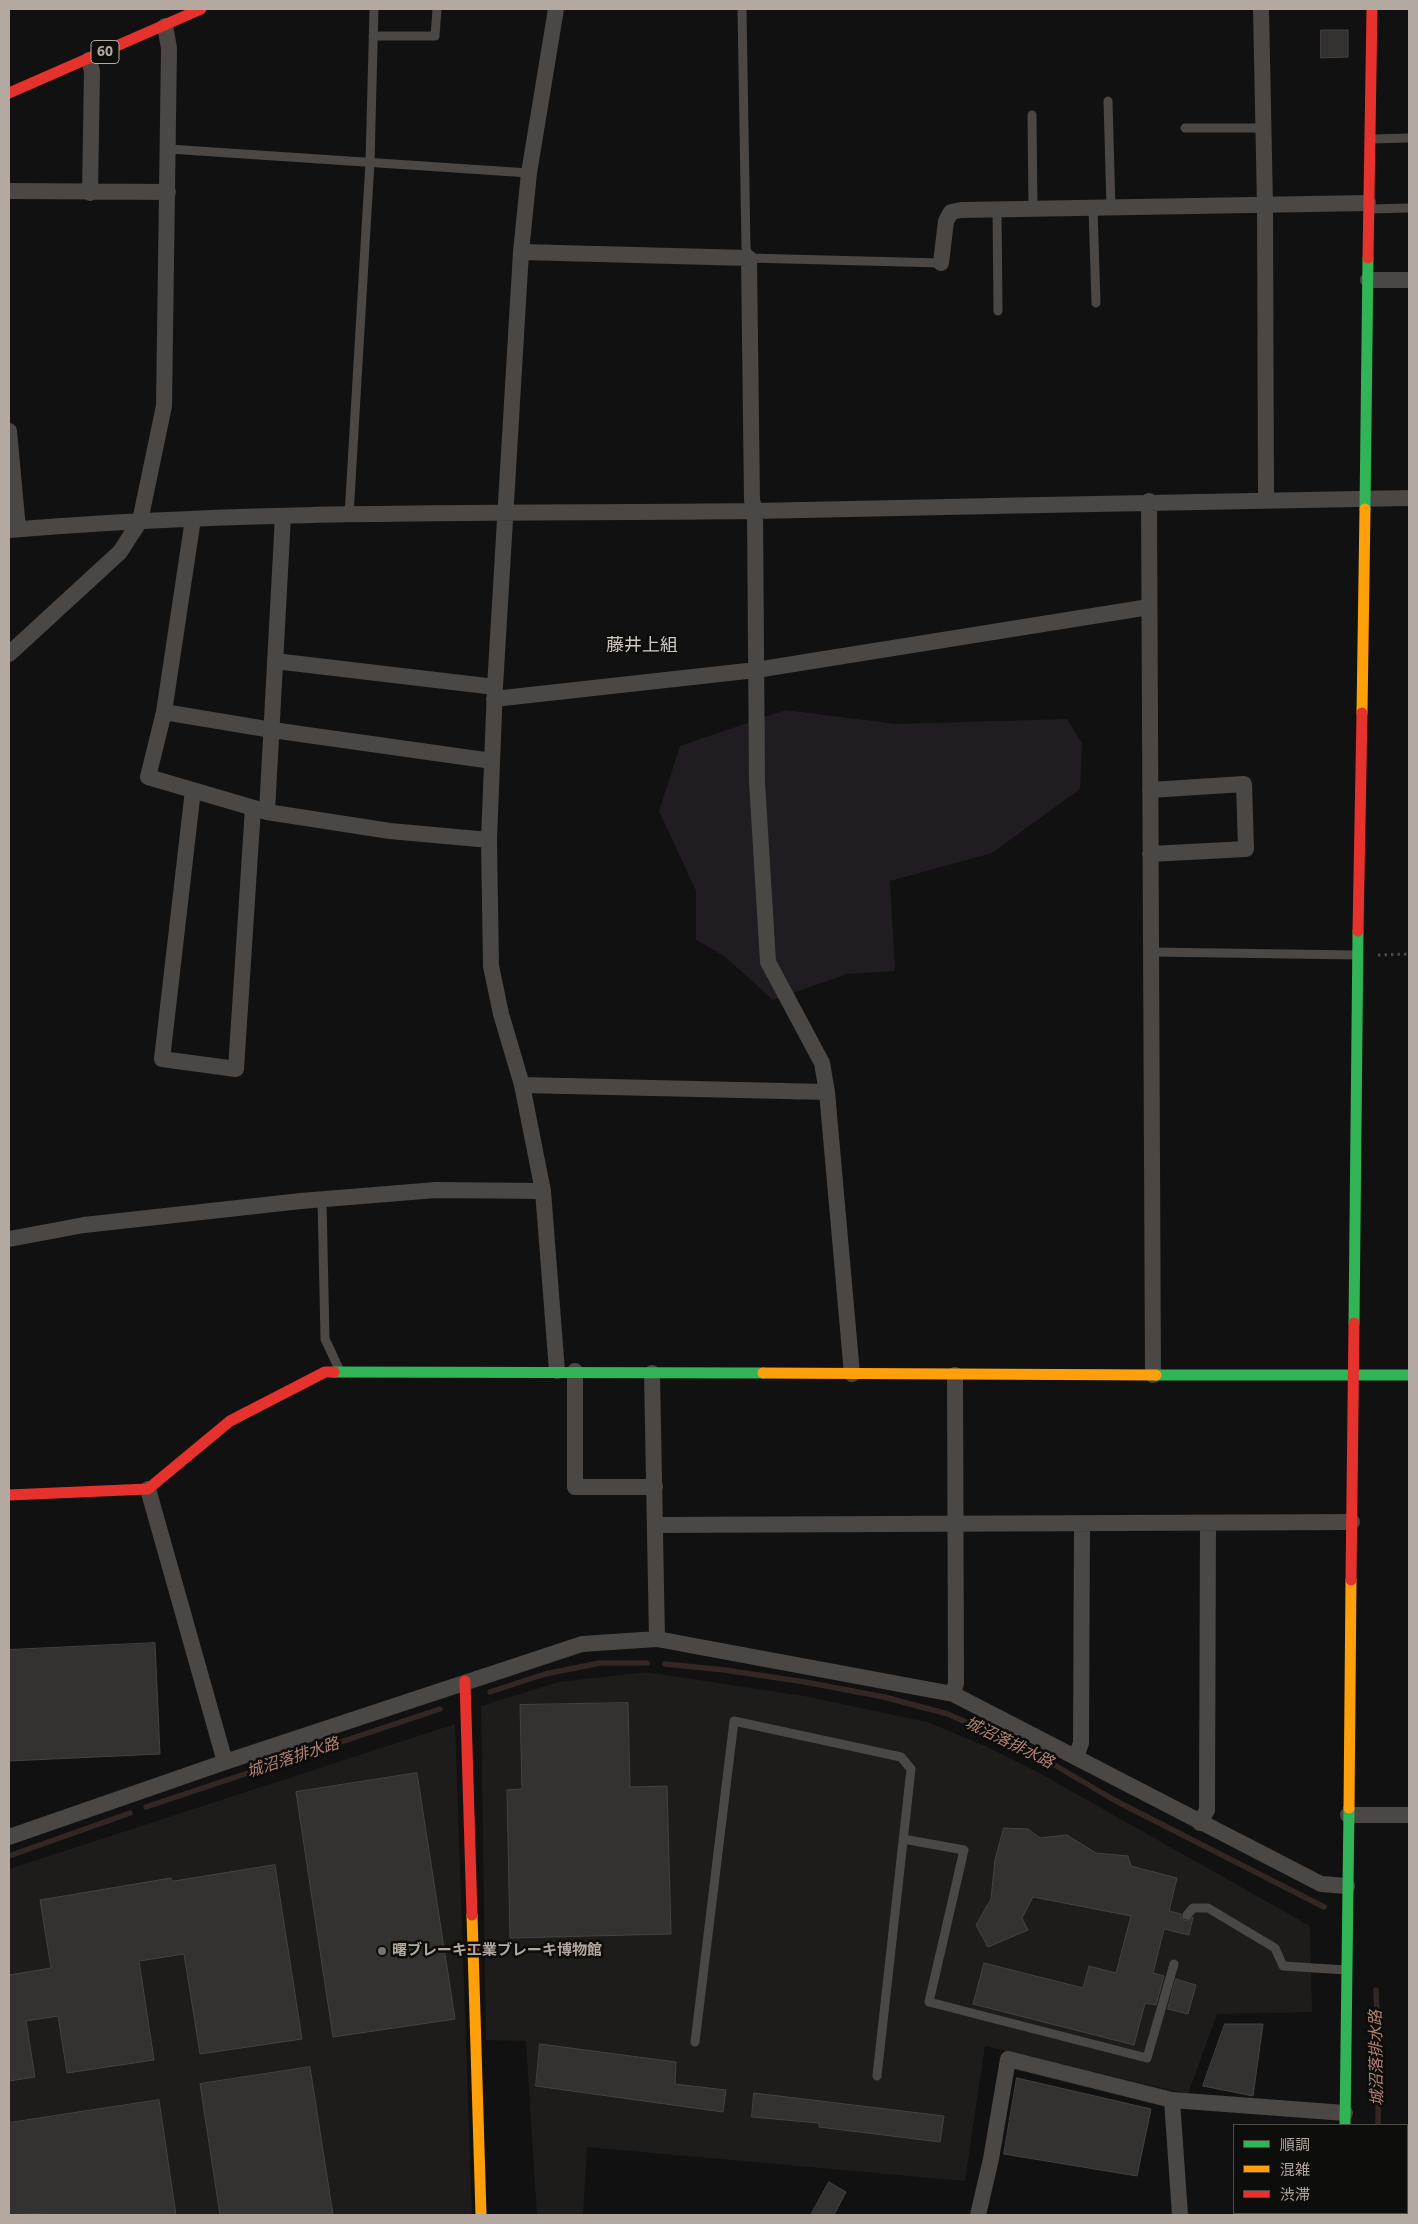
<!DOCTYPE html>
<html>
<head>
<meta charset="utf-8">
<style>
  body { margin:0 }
  #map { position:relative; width:1418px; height:2224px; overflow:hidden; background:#111; font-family:"Open Sans","Noto Sans JP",sans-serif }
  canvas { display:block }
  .frame { position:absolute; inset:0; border:10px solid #b4a9a1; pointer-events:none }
  .legend { position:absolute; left:1233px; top:2124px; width:175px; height:90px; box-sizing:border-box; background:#0d0d0b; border:1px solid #504b47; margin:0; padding:6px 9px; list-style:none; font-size:15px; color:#b4a9a1 }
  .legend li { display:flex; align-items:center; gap:10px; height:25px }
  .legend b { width:25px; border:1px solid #504b47 }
</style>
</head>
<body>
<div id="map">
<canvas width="1418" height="2224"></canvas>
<div class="frame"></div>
<ul class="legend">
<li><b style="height:6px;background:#30b455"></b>順調</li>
<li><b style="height:6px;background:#ff9f0a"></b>混雑</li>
<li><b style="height:6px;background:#e5322d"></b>渋滞</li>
</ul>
</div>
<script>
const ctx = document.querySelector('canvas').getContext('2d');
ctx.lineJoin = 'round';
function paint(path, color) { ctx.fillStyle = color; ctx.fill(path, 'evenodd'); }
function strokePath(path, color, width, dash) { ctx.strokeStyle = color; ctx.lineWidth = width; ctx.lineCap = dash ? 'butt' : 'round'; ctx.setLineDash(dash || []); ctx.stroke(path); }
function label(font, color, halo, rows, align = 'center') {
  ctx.font = font + ' "Open Sans","Noto Sans JP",sans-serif'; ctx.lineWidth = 5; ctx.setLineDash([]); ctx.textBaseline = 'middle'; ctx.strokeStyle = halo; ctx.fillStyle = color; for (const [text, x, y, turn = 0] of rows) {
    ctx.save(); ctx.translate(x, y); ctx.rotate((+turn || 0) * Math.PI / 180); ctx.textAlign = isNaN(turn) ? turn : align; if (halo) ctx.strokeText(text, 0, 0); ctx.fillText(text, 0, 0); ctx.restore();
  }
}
paint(new Path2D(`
  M646 1672 804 1696 927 1722 983 1745 1041 1774 1310 1926 1312 2012 1217 2014 1188 2094 985 2046 965 2181 587 2147 583 2215H537L526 2041 486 2040 481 1706 559 1682Z
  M455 1724 472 2215H9V1869Z`), '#1d1c1b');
paint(new Path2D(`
  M785 710 897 724 1067 719 1082 743 1080 789 992 853 890 881 895 971 847 974 773 1000 724 956 696 940V891L659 811 680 746Z`), '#211b22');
strokePath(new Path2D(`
  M665 1664 725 1670 805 1682 884 1697 948 1714 1039 1756 1116 1801 1324 1907
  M490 1692 545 1674 600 1663H647
  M146 1807 440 1709
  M9 1856 130 1813
  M1376 1990 1379 2057 1378 2125
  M1377 2215V2213`), '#332724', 5.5);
const building = new Path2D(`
  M1321 30H1348V57L1321 58Z
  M155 1643 160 1754 9 1761V1650Z
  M628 1703 630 1787 667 1786 671 1934 510 1938 507 1790 522 1789 520 1705Z
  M417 1773 455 2019 333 2037 296 1792Z
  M1004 1828 1028 1829 1040 1838 1067 1835 1096 1853 1128 1856 1131 1866 1177 1878 1169 1911 1181 1914 1185 1921 1193 1917 1189 1935 1164 1929 1153 1973 1164 1976 1156 2005 1145 2003 1134 2045 973 2004 984 1963 1083 1988 1089 1966 1116 1973 1131 1916 1033 1897 1022 1918 1028 1930 988 1947 976 1925 991 1899 995 1860Z
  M275 1865 302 2039 200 2054 184 1954 139 1961 154 2060 67 2073 58 2016 26 2021 35 2077 9 2081V1975L51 1968 40 1900 171 1878 172 1881Z
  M1176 1979 1196 1985 1188 2014 1168 2009Z
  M1225 2024H1263L1253 2096 1203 2086Z
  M540 2044 676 2062 675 2084 726 2090 723 2112 536 2086Z
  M310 2067 333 2215H220L200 2084Z
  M1017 2078 1151 2109 1137 2176 1004 2154Z
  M754 2093 944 2116 940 2142 819 2127V2123L752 2117Z
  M159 2100 176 2215H47V2213L9 2215V2123Z
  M829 2182 846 2192 834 2215H811Z`);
paint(building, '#333230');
strokePath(building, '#454240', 1);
strokePath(new Path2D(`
  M1378 955 1409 954`), '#4c4947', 3, [2.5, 4]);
strokePath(new Path2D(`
  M742 9 746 248 749 258 941 263
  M373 36H435L437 9
  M1108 101 1111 208
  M1032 115 1033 209
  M1185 128H1263
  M1372 139 1409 138
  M169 149 529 173
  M1093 208 1096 303
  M997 209 998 311
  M1370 209 1409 208
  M349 515 370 162 374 9
  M1151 952 1358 955
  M322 1200 325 1339 340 1371
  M903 1839 964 1850 929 2002 1147 2058 1174 1964
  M1187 1915 1193 1908H1208L1275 1948 1283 1966 1346 1970
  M695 2042 734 1721 901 1757 911 1769 877 2076`), '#4a4745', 9);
strokePath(new Path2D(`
  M1261 9 1265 205 1266 499
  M89 60 92 71 90 193
  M9 191 168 192
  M521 252 749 258 752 500 755 511 757 782 768 962 822 1063 827 1092 852 1374
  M941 263 946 221 951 212 961 210 1368 203
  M1368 280H1409
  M9 431 18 529
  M1149 501 1153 1375
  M283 516 267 812 390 831 489 840 491 966 501 1014 522 1085 543 1191 557 1371
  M9 530C257 509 506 514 755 511 973 507 1191 501 1409 498
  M9 654 120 552 140 521 164 406 169 48 165 26
  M275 661 495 687
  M494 699 756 670 1149 607
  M164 712 193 519
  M193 790 162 1059 236 1069 253 808
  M1150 790 1244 784 1246 849 1150 854
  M264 811 148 777 164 712 272 730 492 761
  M489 840 495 687 521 252 529 173 556 9
  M522 1085 827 1092
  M9 1239 84 1225 301 1201 436 1190 543 1191
  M575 1371V1487H655
  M652 1373 657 1639
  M148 1489 225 1762
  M656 1525 1352 1522
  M953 1694 956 1683 955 1375
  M1076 1757 1081 1743 1082 1525
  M1348 1815H1409
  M1200 1823 1207 1810 1208 1524
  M9 1837 225 1762 582 1644 657 1639 953 1694 1321 1884 1347 1886
  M1172 2100 1180 2215
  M978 2215 991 2159 1008 2059 1172 2100 1345 2113`), '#4a4745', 16);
strokePath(new Path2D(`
  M1365 509 1368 258
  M1354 1323 1358 931
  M334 1372 763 1373
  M1156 1375H1409
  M1345 2125 1349 1808`), '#30b455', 11);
strokePath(new Path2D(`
  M1362 713 1365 509
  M763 1373 1156 1375
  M1349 1808 1351 1580
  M472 1915 481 2215
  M1343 2213V2215`), '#ff9f0a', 11);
strokePath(new Path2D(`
  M9 93 201 9
  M1368 258 1372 9
  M1358 931 1362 713
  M9 1495 148 1489 230 1421 325 1372H334
  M1351 1580 1354 1323
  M465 1681 472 1915`), '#e5322d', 11);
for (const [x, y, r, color] of [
  [382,1951,5,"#7b746f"]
]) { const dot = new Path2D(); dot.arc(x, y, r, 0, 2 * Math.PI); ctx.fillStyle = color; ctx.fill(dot); strokePath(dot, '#0d0d0b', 2); }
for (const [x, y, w] of [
  [105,52,28]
]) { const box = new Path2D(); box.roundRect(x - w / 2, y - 11.5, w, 23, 4); ctx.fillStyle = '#0d0d0b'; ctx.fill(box); strokePath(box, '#b4a9a1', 1); }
label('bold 14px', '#b4a9a1', null, [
  ["60",105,52]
]);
label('bold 15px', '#b4a9a1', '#0d0d0b', [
  ["曙ブレーキ工業ブレーキ博物館",392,1951]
], 'left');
label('italic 16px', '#b28174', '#0d0d0b', [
  ["城沼落排水路",1009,1743,26],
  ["城沼落排水路",293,1758,-18],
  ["城沼落排水路",1377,2058,-91]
]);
label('18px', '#d0c8c2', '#0d0d0b', [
  ["藤井上組",642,646]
]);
</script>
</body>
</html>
